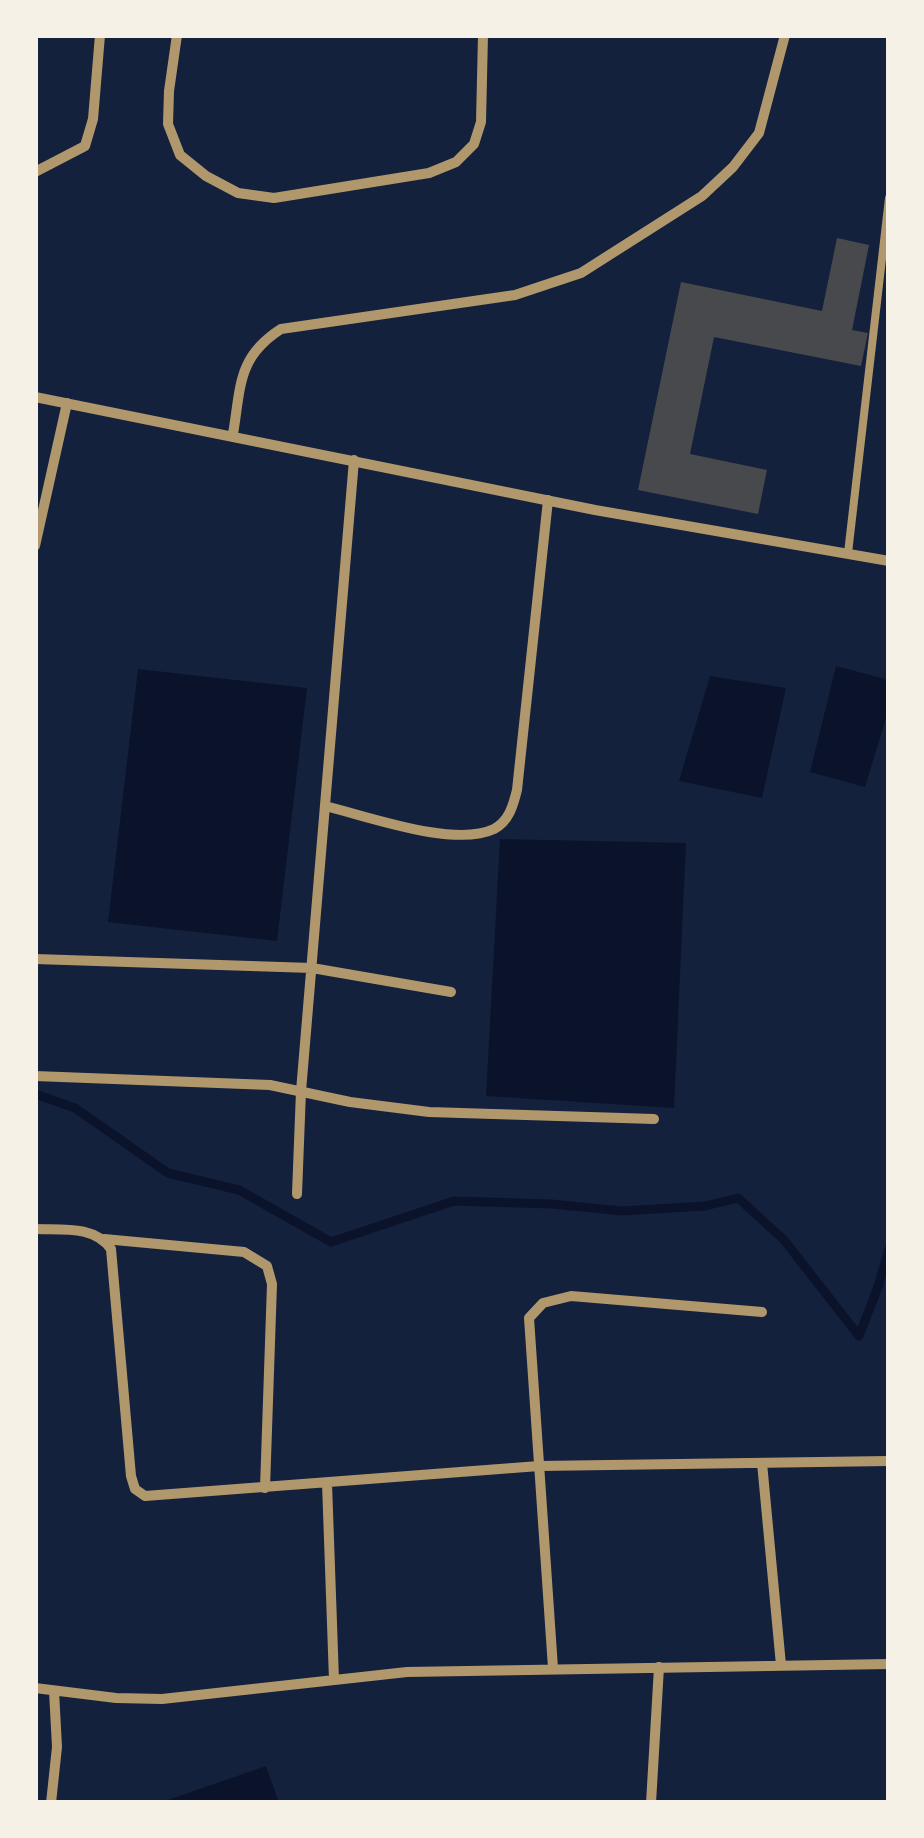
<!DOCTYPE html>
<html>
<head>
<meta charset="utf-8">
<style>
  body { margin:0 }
  #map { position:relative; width:924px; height:1838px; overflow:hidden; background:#14213d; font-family:Arial,sans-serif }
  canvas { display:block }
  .frame { position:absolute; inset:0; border:38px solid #f6f1e7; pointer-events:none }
</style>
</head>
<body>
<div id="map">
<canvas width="924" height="1838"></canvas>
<div class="frame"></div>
</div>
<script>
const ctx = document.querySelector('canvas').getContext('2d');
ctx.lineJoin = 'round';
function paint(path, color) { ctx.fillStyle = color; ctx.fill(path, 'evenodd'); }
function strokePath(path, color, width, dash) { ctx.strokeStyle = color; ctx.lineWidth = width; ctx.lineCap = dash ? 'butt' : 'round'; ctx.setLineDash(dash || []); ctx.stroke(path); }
paint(new Path2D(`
  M836 666 889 680V708L865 787 810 772Z
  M138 669 307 688 277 941 108 922Z
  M710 676 786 688 762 798 679 781Z
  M500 839 686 843 674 1108 486 1096Z
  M266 1766 279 1803H159Z`), '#0b132b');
strokePath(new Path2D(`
  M35 1094 75 1108 168 1173 239 1190 331 1242 454 1201 552 1204 622 1211 705 1206 738 1198 784 1240 859 1336 878 1287 889 1249`), '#0b132b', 9);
paint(new Path2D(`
  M837 238 869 245 852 330 868 333 861 366 714 337 690 454 767 470 758 514 638 490 681 282 822 311Z`), '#48494c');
strokePath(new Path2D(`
  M848 553 889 198`), '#b1986c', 8);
strokePath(new Path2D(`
  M177 35 169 91 168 124 180 155 206 176 238 193 274 198 429 173 456 162 474 144 481 122 483 35
  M35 172 85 146 93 119 100 35
  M35 397 595 510 889 561
  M233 434C241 387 237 357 281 329L515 295 581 273 702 196 733 167 759 133 785 35
  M35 546 67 403
  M325 806C367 816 454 848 494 829 509 821 513 806 517 790L548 500
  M35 959 312 968 451 992
  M35 1076 270 1085 350 1102 429 1112 654 1119
  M297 1194 301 1091 354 460
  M35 1229C62 1230 94 1225 111 1249L131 1476 135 1489 145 1496 539 1466 889 1461
  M104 1239 244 1252 267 1266 272 1284 265 1488
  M762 1463 781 1665
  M327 1483 334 1680
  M553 1668 529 1318 543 1303 571 1296 762 1312
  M35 1688 116 1698 162 1699 407 1672 889 1664
  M51 1803 57 1747 54 1691
  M651 1803 659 1667`), '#b1986c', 10);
</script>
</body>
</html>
